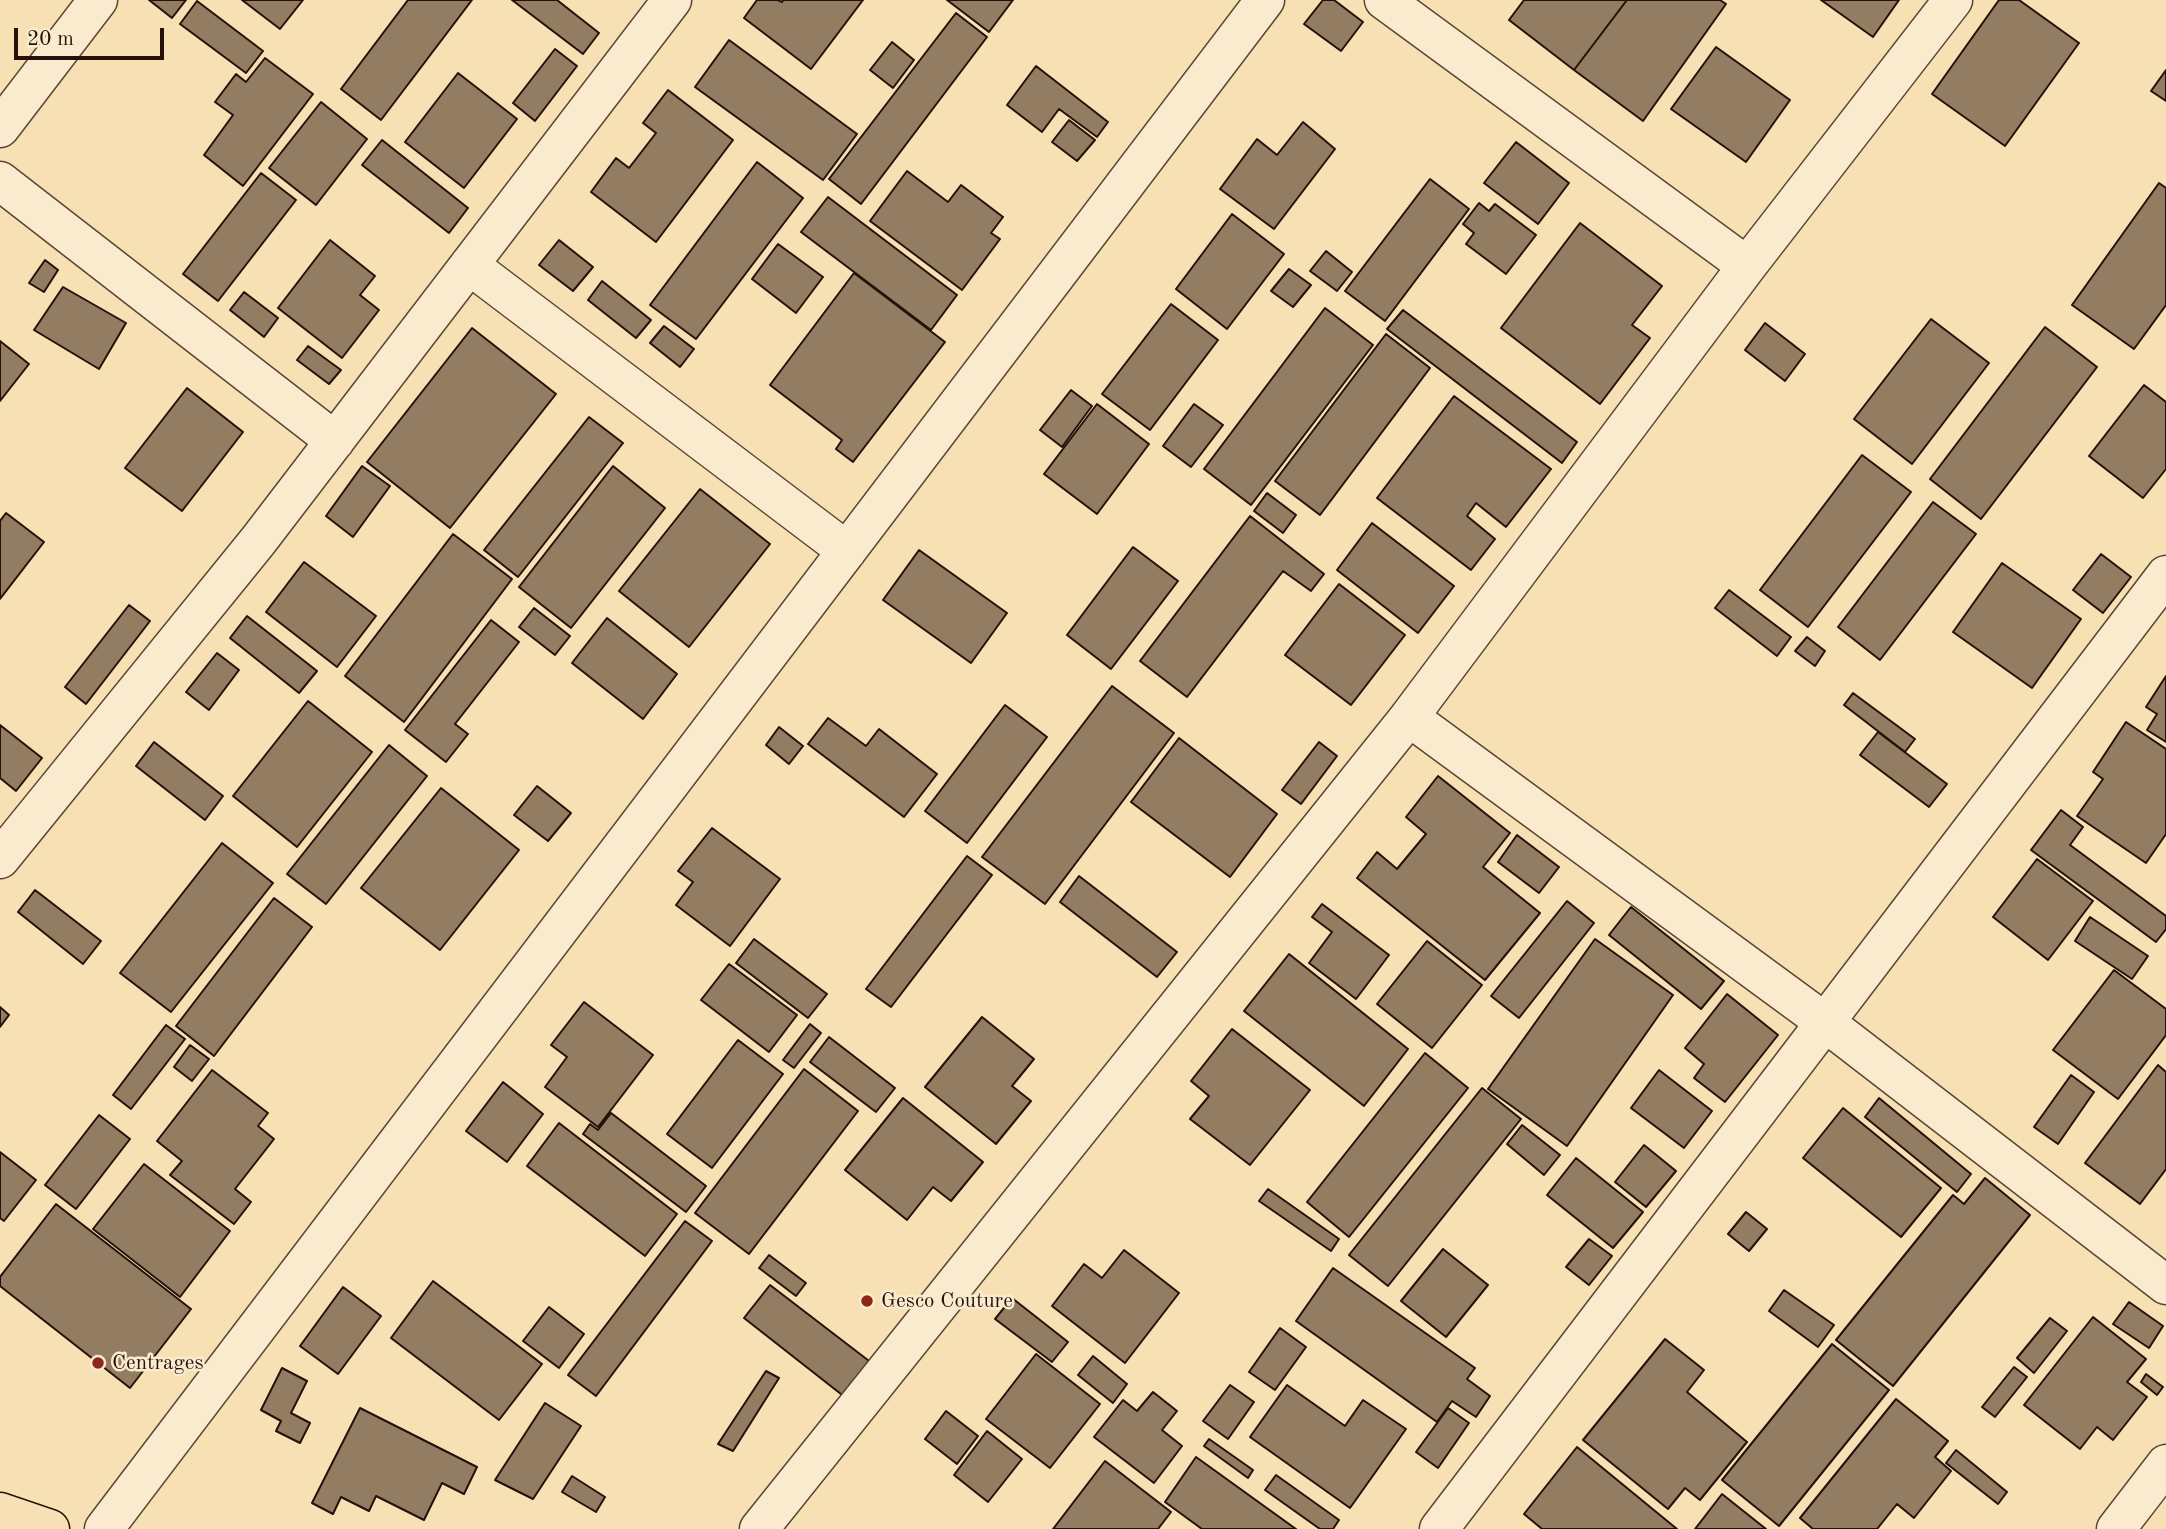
<!DOCTYPE html>
<html>
<head>
<meta charset="utf-8">
<style>
  body { margin:0 }
  #map { position:relative; width:2166px; height:1529px; overflow:hidden; background:#f7e0b4; font-family:"Old Standard TT",serif }
  canvas { display:block }
  .scale { position:absolute; left:14px; top:28px; width:150px; height:32px; box-sizing:border-box; border:4px solid #251109; border-top:0; padding-left:9px; font-size:21px; line-height:24px; white-space:nowrap; color:#251109; -webkit-text-stroke:5px #faebce; paint-order:stroke }
</style>
</head>
<body>
<div id="map">
<canvas width="2166" height="1529"></canvas>
<div class="scale">20 m</div>
</div>
<script>
const ctx = document.querySelector('canvas').getContext('2d');
ctx.lineJoin = 'round';
function paint(path, color) { ctx.fillStyle = color; ctx.fill(path, 'evenodd'); }
function strokePath(path, color, width, dash) { ctx.strokeStyle = color; ctx.lineWidth = width; ctx.lineCap = dash ? 'butt' : 'round'; ctx.setLineDash(dash || []); ctx.stroke(path); }
function label(font, color, halo, rows, align = 'center') {
  ctx.font = font + ' "Old Standard TT",serif'; ctx.lineWidth = 5; ctx.setLineDash([]); ctx.textBaseline = 'middle'; ctx.strokeStyle = halo; ctx.fillStyle = color; for (const [text, x, y, turn = 0] of rows) {
    ctx.save(); ctx.translate(x, y); ctx.rotate((+turn || 0) * Math.PI / 180); ctx.textAlign = isNaN(turn) ? turn : align; if (halo) ctx.strokeText(text, 0, 0); ctx.fillText(text, 0, 0); ctx.restore();
  }
}
const building = new Path2D(`
  M149 0H186L172 18Z
  M242 0H303L280 29Z
  M408 0H472L381 120 341 89Z
  M512 0H557L599 33 583 54Z
  M757 0H778L782 2 783 0H863L811 69 744 18Z
  M947 0H1013L989 32Z
  M1323 0H1334L1363 22 1341 51 1304 24Z
  M1524 0H1627L1574 70 1509 20Z
  M1627 0H1720L1726 4 1643 121 1574 70Z
  M1821 0H1899L1873 37Z
  M1999 0H2019L2079 43 2005 146 1932 94Z
  M197 1 263 51 246 73 180 24Z
  M956 13 987 37 861 204 829 179Z
  M729 40 857 134 823 180 695 87Z
  M892 42 914 60 893 88 870 70Z
  M1716 47 1790 100 1746 162 1671 109Z
  M555 49 577 66 535 121 513 103Z
  M265 58 313 94 243 186 204 155 233 115 215 102 236 74 246 82Z
  M1036 66 1108 122 1097 137 1059 109 1042 132 1007 105Z
  M2166 70V101L2151 91Z
  M458 73 517 119 464 188 405 142Z
  M668 90 733 140 656 242 591 192 616 158 629 168 656 133 643 123Z
  M321 102 367 139 316 205 269 168Z
  M1069 120 1095 140 1077 161 1052 142Z
  M1303 122 1335 149 1274 229 1220 189 1257 139 1277 155Z
  M382 140 468 208 449 233 362 165Z
  M1516 142 1569 183 1538 224 1484 183Z
  M757 162 803 198 696 339 650 305Z
  M907 171 948 202 961 185 1003 217 991 233 1000 239 962 290 870 221Z
  M261 173 296 200 218 301 183 274Z
  M1430 179 1469 209 1385 321 1345 291Z
  M2159 183 2166 188V305L2134 349 2072 305Z
  M828 197 957 295 931 330 801 232Z
  M1479 203 1489 211 1495 204 1536 235 1506 274 1466 244 1474 233 1463 224Z
  M1232 214 1284 254 1227 329 1176 289Z
  M1580 223 1662 286 1632 325 1650 338 1600 404 1501 328Z
  M330 240 375 276 360 295 379 310 342 358 278 308Z
  M559 240 593 267 573 291 539 265Z
  M778 244 823 277 796 313 752 279Z
  M1326 251 1352 272 1337 291 1310 271Z
  M45 260 58 270 44 292 29 283Z
  M1289 269 1311 285 1293 307 1271 291Z
  M854 273 945 342 853 462 836 449 842 440 770 385Z
  M602 281 651 320 636 338 588 300Z
  M63 287 126 323 99 369 34 330Z
  M244 292 278 318 264 337 230 310Z
  M1171 304 1218 340 1150 430 1102 394Z
  M1325 308 1373 345 1251 505 1204 469Z
  M1403 310 1577 442 1562 463 1387 329Z
  M1931 319 1989 363 1912 464 1854 419Z
  M1765 323 1805 354 1785 381 1745 350Z
  M664 326 694 349 680 367 650 343Z
  M2045 327 2097 367 1981 519 1930 479Z
  M472 328 556 394 450 528 367 462Z
  M1386 334 1430 368 1320 515 1275 481Z
  M0 341 29 364 0 401Z
  M308 346 341 370 329 384 297 360Z
  M2144 385 2166 402V469L2143 498 2089 456Z
  M187 388 243 432 182 511 125 468Z
  M1071 390 1092 406 1062 447 1040 430Z
  M1454 396 1551 469 1506 527 1476 503 1467 516 1495 539 1471 570 1377 498Z
  M1097 404 1149 444 1097 514 1044 474Z
  M1194 404 1223 425 1191 467 1163 446Z
  M589 417 623 443 518 577 484 550Z
  M1862 455 1911 492 1808 627 1760 590Z
  M362 466 390 486 353 537 326 516Z
  M613 466 665 508 571 628 519 587Z
  M700 489 770 544 689 647 619 591Z
  M1267 493 1296 515 1283 533 1254 511Z
  M1933 502 1976 534 1880 660 1838 627Z
  M6 513 44 542 0 599V521Z
  M1250 516 1324 574 1311 591 1283 571 1187 697 1140 661Z
  M1372 523 1454 586 1418 633 1337 570Z
  M453 534 512 579 404 722 345 676Z
  M1133 547 1178 581 1111 669 1067 635Z
  M919 550 1007 613 971 663 883 600Z
  M2101 554 2131 577 2103 613 2073 590Z
  M304 562 376 616 337 667 266 612Z
  M2002 563 2081 619 2032 688 1953 632Z
  M1339 584 1405 635 1351 705 1285 655Z
  M1729 590 1791 637 1777 656 1715 608Z
  M129 605 150 621 86 704 65 687Z
  M534 608 570 636 555 655 519 627Z
  M247 616 317 671 299 693 230 638Z
  M607 618 677 674 643 719 572 663Z
  M491 620 519 642 455 724 468 734 446 762 405 730Z
  M1807 637 1825 651 1815 666 1795 651Z
  M217 653 239 670 209 710 186 692Z
  M2166 676V742L2147 730 2157 714 2146 707Z
  M1112 686 1174 733 1045 904 982 857Z
  M1853 693 1915 739 1905 752 1844 705Z
  M308 701 372 752 297 847 233 796Z
  M1005 705 1047 737 967 843 925 811Z
  M828 718 866 746 879 729 937 774 904 817 808 744Z
  M2126 722 2166 749V834L2146 863 2077 816 2103 779 2093 772Z
  M0 725 42 758 16 791 0 778Z
  M779 727 803 746 789 764 766 745Z
  M1878 732 1947 784 1929 807 1860 755Z
  M1179 738 1277 814 1230 877 1131 802Z
  M154 742 223 796 205 820 136 766Z
  M1319 742 1337 756 1301 804 1282 790Z
  M389 745 427 776 326 904 287 874Z
  M1438 776 1510 833 1483 867 1540 913 1485 980 1357 878 1377 852 1397 869 1426 834 1406 817Z
  M537 786 571 813 548 841 514 815Z
  M441 788 519 850 440 950 361 888Z
  M2061 810 2083 827 2070 845 2166 916V929L2156 942 2031 850Z
  M712 828 780 879 730 946 676 905 693 882 678 871Z
  M1517 835 1559 867 1539 893 1498 862Z
  M222 843 273 883 171 1012 120 973Z
  M967 856 992 875 891 1007 866 989Z
  M2037 859 2093 901 2048 960 1993 917Z
  M1079 876 1177 952 1157 977 1060 902Z
  M35 890 101 941 83 964 18 912Z
  M274 898 312 927 214 1056 176 1026Z
  M1567 901 1594 923 1519 1018 1491 996Z
  M1322 904 1389 955 1356 999 1309 963 1332 932 1312 917Z
  M1631 907 1724 981 1701 1009 1609 935Z
  M2090 917 2148 956 2132 979 2075 941Z
  M754 939 827 994 808 1018 736 963Z
  M1595 939 1673 995 1567 1146 1488 1089Z
  M1427 941 1482 985 1432 1048 1377 1004Z
  M1289 954 1408 1049 1364 1106 1244 1011Z
  M729 964 797 1015 769 1052 701 1000Z
  M2114 970 2166 1009V1035L2118 1099 2053 1050Z
  M1727 994 1778 1035 1725 1102 1694 1078 1704 1064 1685 1048Z
  M584 1002 653 1055 598 1127 545 1087 567 1057 551 1045Z
  M0 1007 9 1015 0 1027Z
  M982 1017 1034 1059 1012 1086 1031 1101 996 1144 925 1087Z
  M810 1024 821 1033 794 1068 783 1060Z
  M166 1025 185 1039 131 1109 113 1095Z
  M1232 1029 1310 1090 1250 1165 1190 1119 1209 1096 1191 1081Z
  M829 1037 895 1088 876 1112 810 1062Z
  M738 1040 783 1074 712 1168 667 1134Z
  M190 1045 209 1059 192 1081 174 1067Z
  M1425 1053 1468 1088 1349 1237 1307 1202Z
  M2158 1065 2166 1072V1169L2140 1204 2085 1163Z
  M804 1069 858 1111 749 1254 695 1213Z
  M212 1070 268 1113 258 1126 274 1139 235 1189 251 1202 234 1224 170 1175 182 1161 157 1141Z
  M1659 1070 1712 1111 1684 1148 1631 1108Z
  M2071 1075 2094 1092 2058 1144 2034 1127Z
  M503 1082 543 1114 507 1162 466 1131Z
  M1482 1088 1521 1119 1388 1286 1349 1255Z
  M903 1098 983 1162 951 1201 933 1187 907 1220 845 1170Z
  M1879 1098 1971 1174 1957 1192 1865 1117Z
  M1843 1108 1941 1188 1901 1237 1803 1158Z
  M611 1113 706 1186 686 1212 583 1134 590 1124 598 1130Z
  M99 1115 130 1139 76 1209 45 1185Z
  M559 1123 677 1214 645 1256 527 1166Z
  M1522 1125 1560 1155 1544 1175 1507 1144Z
  M1644 1145 1676 1171 1646 1207 1615 1182Z
  M0 1152 36 1180 4 1221 0 1218Z
  M1576 1158 1643 1212 1613 1248 1547 1195Z
  M144 1164 230 1231 180 1297 93 1229Z
  M1985 1178 2030 1215 1893 1386 1836 1340 1953 1195 1964 1204Z
  M1268 1189 1339 1239 1331 1251 1259 1201Z
  M56 1204 191 1309 130 1388 0 1286V1277Z
  M1746 1212 1767 1229 1749 1251 1728 1234Z
  M685 1221 712 1241 596 1396 568 1375Z
  M1589 1239 1612 1256 1589 1285 1566 1267Z
  M1443 1249 1488 1285 1446 1337 1401 1301Z
  M1124 1250 1179 1293 1125 1363 1052 1306 1084 1264 1102 1278Z
  M769 1255 806 1283 796 1296 759 1268Z
  M1333 1268 1475 1368 1467 1379 1490 1396 1476 1417 1452 1401 1437 1422 1296 1321Z
  M433 1281 542 1364 499 1420 391 1338Z
  M770 1285 873 1364 846 1398 744 1318Z
  M343 1287 381 1316 338 1374 300 1346Z
  M1784 1290 1834 1325 1818 1347 1769 1311Z
  M1012 1298 1068 1342 1052 1362 995 1319Z
  M2129 1302 2163 1326 2149 1348 2113 1324Z
  M549 1307 584 1334 559 1368 523 1341Z
  M2093 1317 2146 1359 2127 1382 2147 1397 2113 1440 2097 1427 2080 1449 2024 1405Z
  M2050 1318 2067 1331 2034 1373 2017 1358Z
  M1280 1328 1306 1347 1275 1390 1249 1372Z
  M1665 1339 1704 1370 1687 1392 1747 1442 1700 1500 1685 1488 1668 1509 1583 1440Z
  M1832 1344 1889 1390 1779 1526 1722 1480Z
  M1036 1354 1100 1404 1050 1468 986 1419Z
  M1093 1356 1127 1384 1113 1403 1078 1375Z
  M2014 1367 2027 1377 1995 1417 1982 1407Z
  M282 1368 307 1381 291 1413 310 1423 300 1443 276 1431 281 1421 261 1410Z
  M766 1371 779 1378 733 1451 718 1444Z
  M2146 1374 2163 1387 2157 1395 2141 1382Z
  M1230 1385 1254 1402 1228 1439 1203 1421Z
  M1287 1385 1345 1426 1363 1400 1406 1429 1350 1508 1250 1437Z
  M1153 1392 1177 1411 1162 1430 1182 1446 1154 1483 1094 1437 1123 1400 1137 1411Z
  M1896 1399 1948 1441 1935 1457 1951 1471 1914 1518 1897 1504 1877 1529H1813L1800 1518Z
  M545 1403 581 1426 533 1499 495 1480Z
  M360 1408 477 1467 464 1494 442 1483 424 1520 376 1496 369 1511 341 1497 333 1514 312 1503Z
  M1448 1408 1469 1423 1438 1468 1416 1452Z
  M946 1411 978 1436 957 1464 925 1439Z
  M987 1431 1022 1459 988 1502 954 1475Z
  M1209 1439 1253 1470 1248 1478 1204 1446Z
  M1577 1447 1677 1529H1542L1524 1514Z
  M1956 1450 2007 1492 1998 1504 1946 1463Z
  M1196 1457 1296 1529H1202L1165 1502Z
  M1105 1461 1171 1512 1158 1529H1053Z
  M1276 1475 1339 1520 1333 1529H1320L1265 1490Z
  M572 1476 605 1497 596 1512 562 1492Z
  M1722 1494 1766 1529H1695Z`);
paint(building, '#927d62');
strokePath(building, '#251109', 2);
const street = new Path2D(`
  M1384 0 1747 266
  M0 128 98 0
  M0 181 335 441
  M469 265 847 551
  M1409 717 1826 1023 2166 1285
  M0 859 258 541 672 0
  M104 1529 1265 0
  M759 1529 1409 717 1747 266 1953 0
  M1439 1529 2166 575
  M2116 1529 2166 1464`);
const primary = new Path2D(`
  M0 1512 50 1529`);
strokePath(street, '#5a4534', 41);
strokePath(primary, '#251109', 41);
strokePath(street, '#faebce', 38);
strokePath(primary, '#f7e0b4', 38);
for (const [x, y, r, color] of [
  [867,1301,7,"#8f2418"],
  [98,1363,7,"#8f2418"]
]) { const dot = new Path2D(); dot.arc(x, y, r, 0, 2 * Math.PI); ctx.fillStyle = color; ctx.fill(dot); strokePath(dot, '#faebce', 2.5); }
label('21px', '#251109', '#faebce', [
  ["Gesco Couture",881,1301],
  ["Centrages",112,1363]
], 'left');
</script>
</body>
</html>
